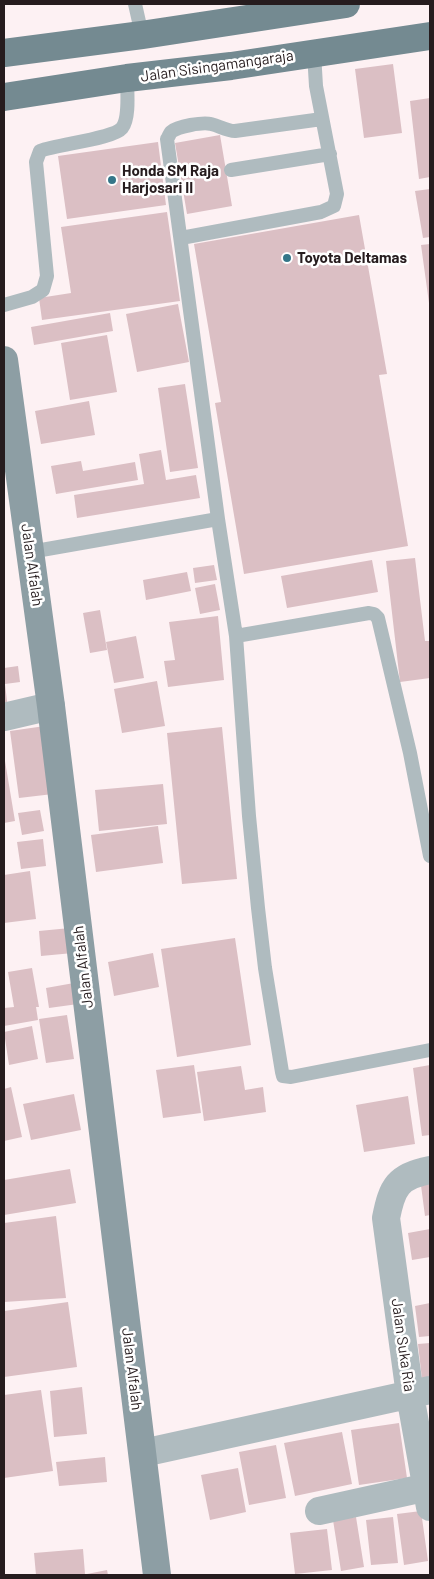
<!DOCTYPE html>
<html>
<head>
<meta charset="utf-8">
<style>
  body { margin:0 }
  #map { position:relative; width:434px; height:1579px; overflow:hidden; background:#fdf1f3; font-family:Barlow,sans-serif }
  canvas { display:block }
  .frame { position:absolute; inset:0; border:5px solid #261c1e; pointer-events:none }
</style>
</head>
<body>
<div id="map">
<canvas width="434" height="1579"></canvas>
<div class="frame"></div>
</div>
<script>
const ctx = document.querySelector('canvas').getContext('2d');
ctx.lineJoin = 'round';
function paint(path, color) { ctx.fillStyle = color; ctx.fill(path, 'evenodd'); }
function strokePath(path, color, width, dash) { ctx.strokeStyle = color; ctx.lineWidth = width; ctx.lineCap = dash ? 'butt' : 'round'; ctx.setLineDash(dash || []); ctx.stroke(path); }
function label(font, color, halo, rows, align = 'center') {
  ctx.font = font + ' Barlow,sans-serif'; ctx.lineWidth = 5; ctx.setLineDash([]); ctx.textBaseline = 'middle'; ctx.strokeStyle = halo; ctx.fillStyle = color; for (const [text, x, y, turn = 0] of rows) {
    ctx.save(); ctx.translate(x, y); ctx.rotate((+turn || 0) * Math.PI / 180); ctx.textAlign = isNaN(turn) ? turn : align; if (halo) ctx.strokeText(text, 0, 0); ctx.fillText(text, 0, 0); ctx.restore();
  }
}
paint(new Path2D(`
  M393 64 402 133 364 138 355 69Z
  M430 98V177L419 179 410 101Z
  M220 135 232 206 187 214 175 143Z
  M158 142 166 205 67 219 58 156Z
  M430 189V237L423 238 415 191Z
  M167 212 180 301 42 320 39 298 71 293 61 227Z
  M359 215 387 374 379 375 408 546 244 574 215 403 221 402 194 244Z
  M430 244V303H429L421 245Z
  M178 304 189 362 137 372 126 314Z
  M110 313 113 331 34 345 31 327Z
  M107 335 117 392 70 400 61 343Z
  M185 384 198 468 170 472 158 388Z
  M89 401 95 435 41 444 35 411Z
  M161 450 166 480 196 475 200 498 77 518 74 495 144 484 139 454Z
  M81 461 83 471 135 462 138 480 56 494 51 466Z
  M415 558 425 641H430V678L400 682 386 561Z
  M372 560 378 592 287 608 281 576Z
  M214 565 217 580 195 583 193 568Z
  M187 572 191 591 146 600 143 580Z
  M215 584 220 610 200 614 195 588Z
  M100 610 107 650 90 653 83 613Z
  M218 616 224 680 168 687 164 661 175 660 169 622Z
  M136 636 144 678 114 683 106 642Z
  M18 666 20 682 5 684 8 709H4V668Z
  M157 681 165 726 122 733 114 689Z
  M45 726 53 794 19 798 10 731Z
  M222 727 237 879 182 884 167 733Z
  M4 755 15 821 4 823Z
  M163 784 167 824 99 831 95 790Z
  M40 810 44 831 22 835 18 813Z
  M158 826 163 863 96 872 91 835Z
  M43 839 46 866 21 869 17 842Z
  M30 871 36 919 4 923V875Z
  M70 928 73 953 41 956 39 931Z
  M235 938 251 1045 177 1057 161 949Z
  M153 953 159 987 114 996 108 962Z
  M32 968 39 1007H36L38 1020 4 1026V1008L14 1007 8 972Z
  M74 983 78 1004 49 1008 46 988Z
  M67 1015 74 1059 46 1063 39 1019Z
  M32 1026 38 1059 9 1065 4 1032Z
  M194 1065 201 1113 163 1118 156 1070Z
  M430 1065V1135L422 1136 413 1068Z
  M241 1066 245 1090 263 1087 266 1112 204 1121 197 1072Z
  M11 1087 22 1137 4 1141V1089Z
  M74 1094 81 1130 31 1140 23 1104Z
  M408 1096 415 1144 364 1152 356 1105Z
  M70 1169 76 1203 4 1215V1180Z
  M430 1176V1215L425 1216 420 1178Z
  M56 1216 66 1298 4 1302V1223Z
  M430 1229V1257L412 1260 408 1233Z
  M68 1302 77 1367 4 1377V1311Z
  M430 1303V1336L419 1337 415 1306Z
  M430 1343V1378L422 1379 418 1344Z
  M82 1387 87 1434 54 1437 50 1391Z
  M41 1390 53 1471 4 1478V1395Z
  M399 1423 407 1478 359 1485 351 1430Z
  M342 1432 352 1484 295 1496 284 1443Z
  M276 1445 286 1498 249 1505 239 1452Z
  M105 1457 107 1482 59 1486 56 1462Z
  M238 1468 246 1512 210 1520 201 1475Z
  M421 1511 428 1561 404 1565 397 1514Z
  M356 1517 364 1567 341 1571 333 1520Z
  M393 1517 398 1563 371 1565 366 1520Z
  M327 1529 332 1570 295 1574 290 1533Z
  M83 1549 85 1574 36 1575 34 1553Z
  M107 1570 108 1575H87V1574Z`), '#dbbfc4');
strokePath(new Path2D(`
  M135 4 142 35
  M322 119 235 131C226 131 220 126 211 124 203 122 178 126 171 132 170 133 168 138 167 139L218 519 236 636 249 816 258 908 265 968 282 1072 283 1076 291 1077 430 1050
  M231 170 330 154
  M181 238 321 212 334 206 337 194 316 86 314 53
  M4 305 32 297 43 290 47 276 36 162 40 151C58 144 113 139 122 128 130 118 127 91 127 78
  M30 552 218 519
  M236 636 369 613 374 614 378 618 410 753 430 856`), '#afbbbf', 14);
strokePath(new Path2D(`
  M4 717 51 706
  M430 1170C398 1176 392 1187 386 1218L410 1395 430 1507
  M143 1453 430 1390
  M319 1511 428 1487`), '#afbbbf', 28);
strokePath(new Path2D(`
  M4 360 51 706 157 1575`), '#8d9ea4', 28);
strokePath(new Path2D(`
  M4 53 142 35 346 4
  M4 97 127 78 231 66 430 36`), '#748a91', 28);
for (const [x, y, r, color] of [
  [112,180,5,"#357689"],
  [287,258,5,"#357689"]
]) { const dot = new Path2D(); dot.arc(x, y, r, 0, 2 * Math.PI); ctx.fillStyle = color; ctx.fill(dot); strokePath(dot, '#fff', 2); }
label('15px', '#261c1e', '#fff', [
  ["Jalan Sisingamangaraja",217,66,-8],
  ["Jalan Alfalah",32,565,82],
  ["Jalan Alfalah",83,967,-97],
  ["Jalan Suka Ria",403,1345,82],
  ["Jalan Alfalah",132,1369,83]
]);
label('bold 15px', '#261c1e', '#fff', [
  ["Honda SM Raja",122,171],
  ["Harjosari II",122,188],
  ["Toyota Deltamas",297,258]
], 'left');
</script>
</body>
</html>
